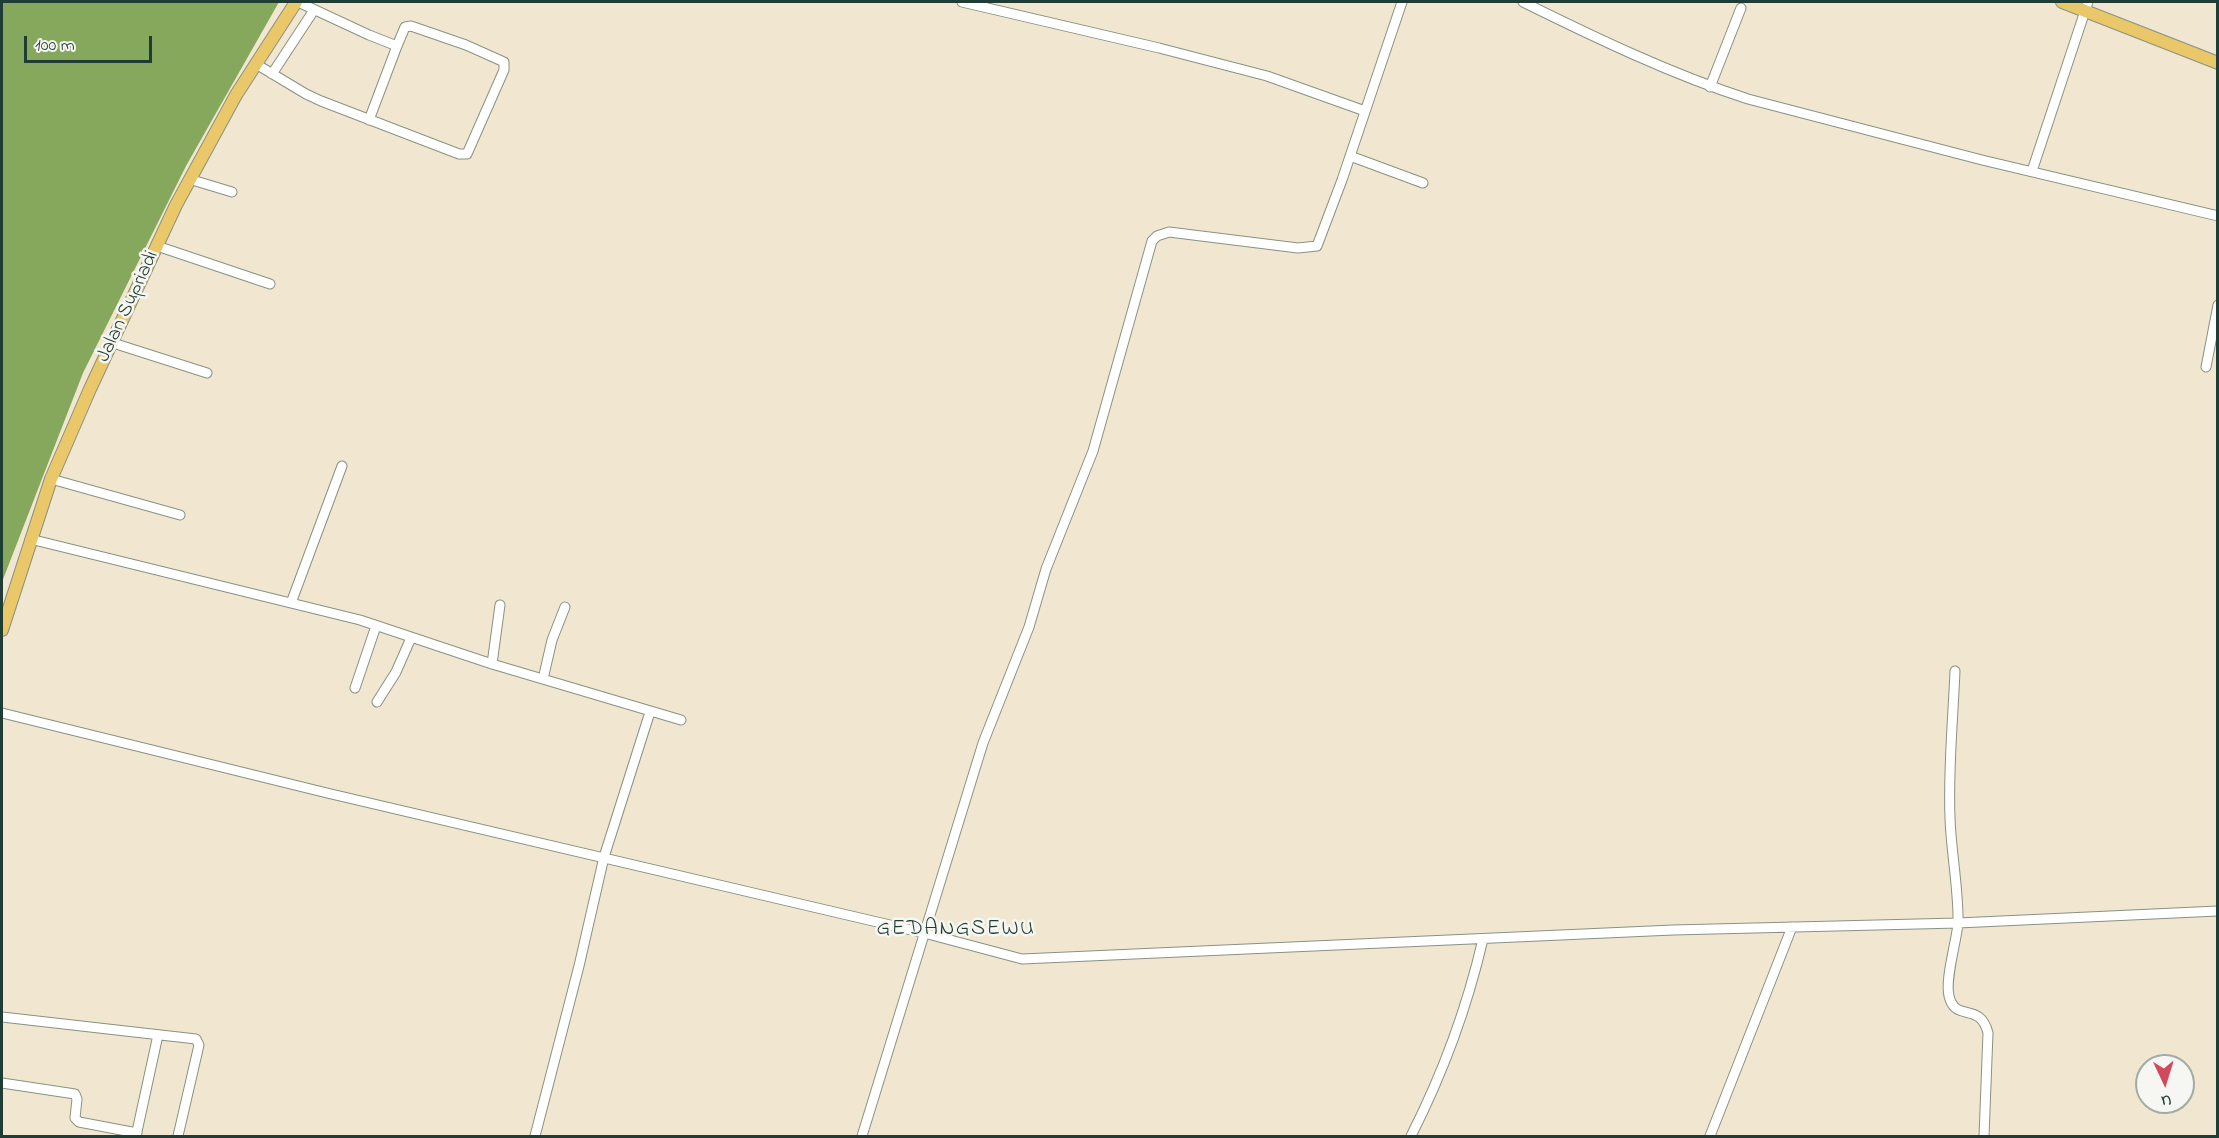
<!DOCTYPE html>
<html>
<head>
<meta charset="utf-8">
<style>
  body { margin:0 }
  #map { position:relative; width:2219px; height:1138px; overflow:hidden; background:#f1e7d1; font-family:"Indie Flower",sans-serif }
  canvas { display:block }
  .frame { position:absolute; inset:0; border:3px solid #1f3d34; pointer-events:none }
  .north { position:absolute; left:2135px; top:1054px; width:60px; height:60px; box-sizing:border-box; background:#f6f6f2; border:2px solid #a0aca6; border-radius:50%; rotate:176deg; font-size:16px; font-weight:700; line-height:24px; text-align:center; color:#1f3d34 }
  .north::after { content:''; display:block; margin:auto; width:21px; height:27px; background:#d1495b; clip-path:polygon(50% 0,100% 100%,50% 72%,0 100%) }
  .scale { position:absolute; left:24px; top:36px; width:128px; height:27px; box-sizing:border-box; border:3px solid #1f3d34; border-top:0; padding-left:8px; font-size:18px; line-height:21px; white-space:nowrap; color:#1f3d34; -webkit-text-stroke:4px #f6f6f2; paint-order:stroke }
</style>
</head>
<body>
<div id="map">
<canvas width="2219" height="1138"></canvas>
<div class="frame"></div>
<div class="north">U</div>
<div class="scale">100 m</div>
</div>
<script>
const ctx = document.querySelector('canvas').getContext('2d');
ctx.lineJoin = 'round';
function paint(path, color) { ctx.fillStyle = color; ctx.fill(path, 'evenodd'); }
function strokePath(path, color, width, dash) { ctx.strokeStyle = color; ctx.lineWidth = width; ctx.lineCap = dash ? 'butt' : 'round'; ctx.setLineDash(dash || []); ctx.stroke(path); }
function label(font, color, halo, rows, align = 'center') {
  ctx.font = font + ' "Indie Flower",sans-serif'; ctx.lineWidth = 5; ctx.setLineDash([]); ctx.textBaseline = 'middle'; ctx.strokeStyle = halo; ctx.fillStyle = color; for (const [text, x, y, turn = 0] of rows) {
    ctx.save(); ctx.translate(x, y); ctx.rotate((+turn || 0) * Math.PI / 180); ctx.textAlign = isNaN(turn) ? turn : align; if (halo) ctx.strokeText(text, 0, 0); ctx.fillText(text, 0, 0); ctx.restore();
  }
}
paint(new Path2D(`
  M2 2H279L186 166 83 373 2 582Z`), '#85a85c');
const minor = new Path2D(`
  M298 2 369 35 397 46 369 120
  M962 2 1159 48 1267 76 1365 111
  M1523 2C1596 38 1671 74 1748 99L1982 160 2218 216
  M256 64 306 94 321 101 459 154H467L504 70V62L466 45 411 26 405 27 397 46
  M272 74 314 10
  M1710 87 1741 8
  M1350 156 1423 183
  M2032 171 2088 2
  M189 179 232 192
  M157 246 270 284
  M113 343 207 373
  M2206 367 2218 305
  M51 479 180 515
  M30 539 360 620 492 664 681 720
  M291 603 342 466
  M492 664 500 605
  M1955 671C1953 719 1948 770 1950 818 1951 851 1959 892 1958 924 1956 943 1945 979 1949 996 1955 1023 1980 1001 1988 1033L1984 1136
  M543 679 552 640 565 607
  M355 688 376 626
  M377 702 396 672 411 638
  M2 713 327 793 924 933 1022 959 1673 930 1958 923 2218 911
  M2 1017 196 1039 199 1045 178 1136
  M2 1083 75 1094 77 1099 75 1118 79 1122 137 1133
  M136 1136 158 1035
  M535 1136 579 966 604 857 650 712
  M862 1136 983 743 1029 627 1046 569 1093 451 1152 241 1157 236 1169 232 1298 248 1317 246 1342 180 1402 2
  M1411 1136C1443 1073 1467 1008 1483 939
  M1710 1136 1792 927`);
const major = new Path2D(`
  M2062 2 2218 63
  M2 630 51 479 90 389 176 205 236 95 296 2`);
strokePath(minor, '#889282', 11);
strokePath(major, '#889282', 14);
strokePath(minor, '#fff', 9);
strokePath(major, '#eac769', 12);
label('20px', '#1f3d34', '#f6f6f2', [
  ["Jalan Supriadi",129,307,-65]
]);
ctx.letterSpacing = '1.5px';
label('22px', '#1f3d34', '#f6f6f2', [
  ["GEDANGSEWU",956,930]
]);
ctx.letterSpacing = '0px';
</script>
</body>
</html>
